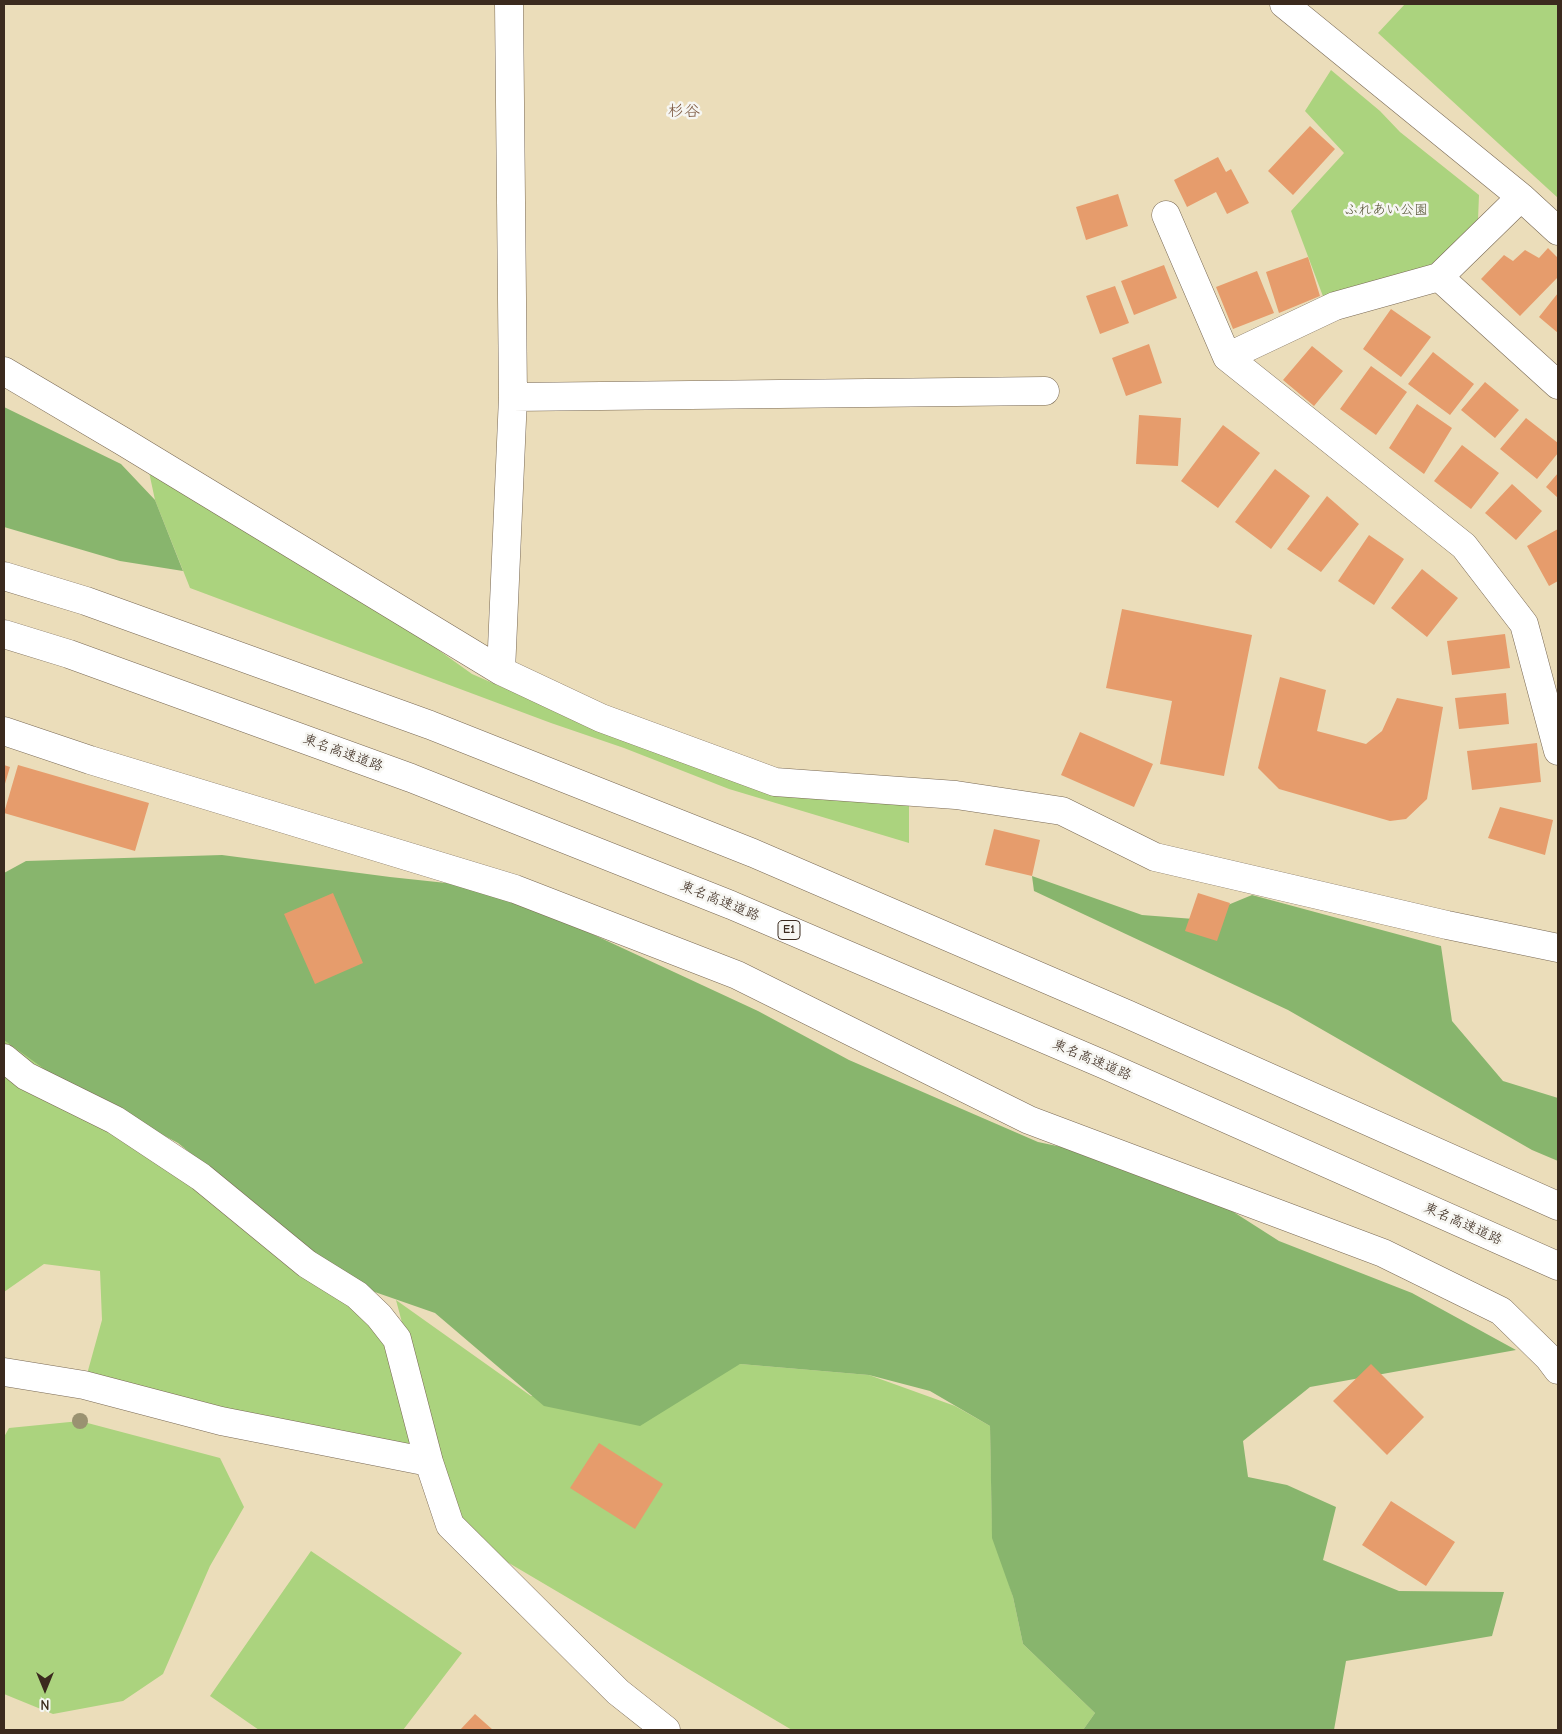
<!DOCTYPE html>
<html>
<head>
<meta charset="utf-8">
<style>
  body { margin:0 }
  #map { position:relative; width:1562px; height:1734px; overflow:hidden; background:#ebddba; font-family:"Comic Neue",sans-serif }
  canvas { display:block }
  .frame { position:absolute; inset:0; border:5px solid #3b2a1e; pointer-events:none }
  .north { position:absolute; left:20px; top:1664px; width:50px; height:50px; -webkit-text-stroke:4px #f6f6f2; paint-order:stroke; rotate:180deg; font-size:14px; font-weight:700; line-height:20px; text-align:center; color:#3b2a1e }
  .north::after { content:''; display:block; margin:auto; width:18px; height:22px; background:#3b2a1e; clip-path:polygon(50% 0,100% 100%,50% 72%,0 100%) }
</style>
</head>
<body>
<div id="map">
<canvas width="1562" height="1734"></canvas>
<div class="frame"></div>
<div class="north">N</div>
</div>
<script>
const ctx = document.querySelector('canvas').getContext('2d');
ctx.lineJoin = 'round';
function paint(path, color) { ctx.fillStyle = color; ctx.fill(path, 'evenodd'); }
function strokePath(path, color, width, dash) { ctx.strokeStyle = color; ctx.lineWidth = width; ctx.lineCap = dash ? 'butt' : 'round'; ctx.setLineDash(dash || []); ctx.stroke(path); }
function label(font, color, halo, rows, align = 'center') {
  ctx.font = font + ' "Comic Neue","Klee One",sans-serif'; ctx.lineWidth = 5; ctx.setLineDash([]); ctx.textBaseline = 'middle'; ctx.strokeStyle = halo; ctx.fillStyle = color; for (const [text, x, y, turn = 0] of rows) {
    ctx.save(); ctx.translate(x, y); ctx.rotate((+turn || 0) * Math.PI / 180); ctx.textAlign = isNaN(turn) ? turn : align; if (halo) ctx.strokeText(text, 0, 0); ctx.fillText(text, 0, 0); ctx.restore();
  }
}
paint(new Path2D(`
  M1405 4H1558V198L1378 33Z
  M1331 70 1380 111 1400 132 1479 195 1478 220 1436 269 1324 299 1291 211 1344 153 1305 111Z
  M149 472 370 601 472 674 635 745 909 804V843L729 789 624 748 551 723 190 588 155 500Z
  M4 1024 384 1322 429 1462 84 1385 102 1320 100 1271 44 1264 4 1292Z
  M396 1300 531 1396 740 1364 869 1375 955 1406 990 1426 992 1529 1013 1597 1023 1644 1095 1713 1083 1730H792L458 1533Z
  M80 1421 220 1458 244 1507 210 1566 163 1674 123 1701 53 1714 4 1694V1437L9 1428Z
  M311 1551 462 1653 403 1730H259L210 1696Z`), '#abd37e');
paint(new Path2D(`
  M4 407 121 464 155 500 183 571 120 561 4 527Z
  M222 855 390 877 493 888 758 1011 849 1060 1038 1142 1147 1165 1221 1204 1279 1241 1412 1293 1516 1350 1310 1387 1243 1441 1248 1477 1287 1485 1336 1507 1323 1560 1399 1591 1504 1592 1492 1636 1346 1661 1334 1730H1083L1095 1713 1023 1644 1013 1597 992 1538 990 1426 930 1391 869 1375 740 1364 640 1426 544 1406 435 1313 349 1283 178 1143 61 1081 4 1040V873L26 861Z
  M1032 876 1142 915 1194 919 1252 895 1441 946 1452 1021 1503 1081 1558 1098V1161L1532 1150 1288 1010 1034 891Z`), '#88b56d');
paint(new Path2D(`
  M1310 126 1335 149 1293 195 1268 171Z
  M1218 157 1226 172 1231 169 1249 203 1227 214 1216 192 1187 207 1174 180Z
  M1118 194 1128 226 1086 240 1076 207Z
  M1548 248 1558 258V277L1520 316 1481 279 1504 255 1513 261 1525 250 1539 258Z
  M1308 257 1320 296 1279 313 1266 272Z
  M1164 265 1177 298 1134 315 1121 281Z
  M1257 271 1274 313 1233 329 1216 287Z
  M1115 286 1129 323 1100 334 1086 296Z
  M1558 293V333L1539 317Z
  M1391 309 1431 337 1401 377 1363 349Z
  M1149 344 1162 383 1126 396 1112 358Z
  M1312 346 1343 371 1314 406 1283 380Z
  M1433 352 1474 384 1450 415 1408 384Z
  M1371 366 1407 392 1376 435 1340 409Z
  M1485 382 1519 410 1495 438 1461 410Z
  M1417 404 1452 428 1424 474 1389 448Z
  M1139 415 1181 418 1178 466 1136 464Z
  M1526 418 1558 443V453L1537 479 1500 449Z
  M1223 425 1260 453 1218 508 1181 481Z
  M1462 445 1499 473 1471 509 1434 481Z
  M1275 469 1310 496 1271 549 1235 522Z
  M1558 473V498L1546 487Z
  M1512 484 1542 511 1516 540 1485 513Z
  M1327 496 1359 524 1321 572 1287 549Z
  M1558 529V581L1549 586 1527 546Z
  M1369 535 1404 559 1374 605 1338 581Z
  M1422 569 1458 598 1427 637 1391 608Z
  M1122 609 1252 635 1224 776 1160 764 1172 701 1106 688Z
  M1505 634 1510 668 1452 675 1447 641Z
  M1280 677 1326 690 1317 731 1366 744 1382 731 1397 698 1443 707 1427 799 1406 819 1390 821 1279 789 1258 768Z
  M1506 693 1509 724 1459 729 1455 698Z
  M1080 732 1153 764 1134 807 1061 775Z
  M1537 743 1541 782 1472 790 1467 751Z
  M4 765 10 767 4 787Z
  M18 765 149 803 135 851 4 813Z
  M1500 807 1553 820 1545 855 1488 838Z
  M994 829 1040 840 1032 876 985 865Z
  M333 893 363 963 315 984 284 914Z
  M1198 893 1230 903 1217 941 1185 931Z
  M1371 1364 1424 1417 1387 1455 1333 1401Z
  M599 1443 663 1484 635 1529 570 1488Z
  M1391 1501 1455 1542 1426 1586 1362 1545Z
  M475 1714 493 1730H460Z`), '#e69c6c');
const minor = new Path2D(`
  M1284 4 1521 197 1558 231
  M1166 215 1227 357
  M1439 277 1521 197
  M4 371 124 442 501 671 601 718 775 782 956 795 1062 811 1155 857 1447 925 1558 948
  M1558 385 1439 277 1335 306 1227 357 1464 546 1524 624 1558 751
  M513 397 1045 391
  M501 671 513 397 509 4
  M4 731 90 760 515 889 737 975 1029 1120 1383 1253 1501 1311 1549 1358 1558 1370
  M4 1058 26 1076 115 1120 201 1177 307 1264 357 1295 379 1316 397 1339 429 1462 450 1525 618 1692 666 1730
  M4 1372 84 1385 221 1421 429 1462`);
const highway = new Path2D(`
  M4 576 86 601 430 725 753 853 1127 1014 1558 1206
  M4 634 69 654 411 778 731 905 1105 1065 1558 1266`);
strokePath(minor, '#796955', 29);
strokePath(highway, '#796955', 29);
strokePath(minor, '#fff', 28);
strokePath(highway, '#fff', 28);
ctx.fillStyle = '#9a9271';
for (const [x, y] of [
  [80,1421]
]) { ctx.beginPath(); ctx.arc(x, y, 8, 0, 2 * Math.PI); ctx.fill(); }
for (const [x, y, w] of [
  [789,930,22]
]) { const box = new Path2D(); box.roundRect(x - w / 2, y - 9.5, w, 19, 4); ctx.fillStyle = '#f6f6f2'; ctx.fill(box); strokePath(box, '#3b2a1e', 1); }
label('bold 12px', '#3b2a1e', null, [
  ["E1",789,930]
]);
label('14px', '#575436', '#f6f6f2', [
  ["ふれあい公園",1386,210]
]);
label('14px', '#3b2a1e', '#f6f6f2', [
  ["東名高速道路",343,753,20],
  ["東名高速道路",720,901,22],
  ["東名高速道路",1092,1060,23],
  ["東名高速道路",1463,1224,24]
]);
label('16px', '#775239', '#f6f6f2', [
  ["杉谷",684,111]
]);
</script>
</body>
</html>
